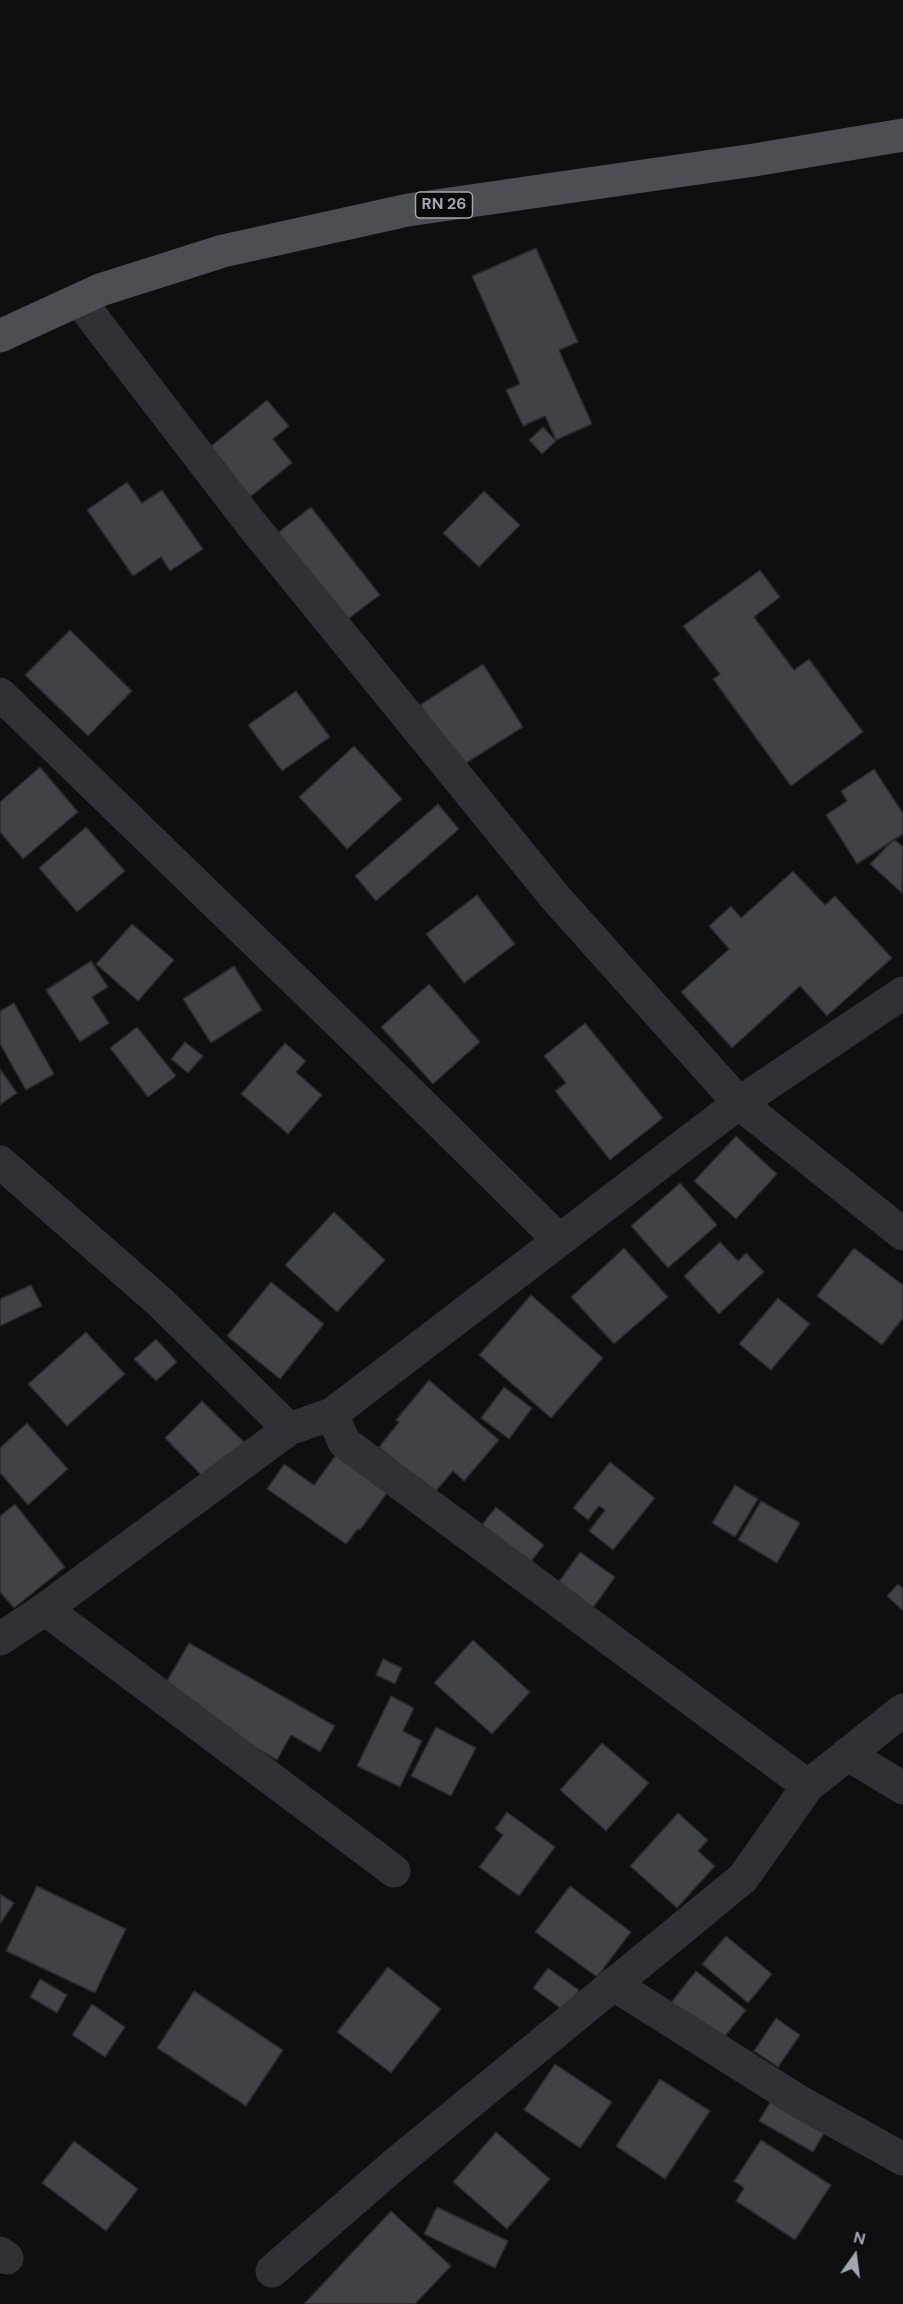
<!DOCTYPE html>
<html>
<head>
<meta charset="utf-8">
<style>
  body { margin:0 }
  #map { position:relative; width:903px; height:2304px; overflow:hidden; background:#0f0f10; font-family:"DM Sans",sans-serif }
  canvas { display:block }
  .north { position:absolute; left:825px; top:2226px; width:60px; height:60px; -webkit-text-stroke:4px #0a0a0b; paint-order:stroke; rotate:14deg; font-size:16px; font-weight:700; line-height:24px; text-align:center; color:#a1a6b0 }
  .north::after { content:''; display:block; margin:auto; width:21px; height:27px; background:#a1a6b0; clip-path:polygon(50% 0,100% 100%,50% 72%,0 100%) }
</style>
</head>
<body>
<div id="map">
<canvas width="903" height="2304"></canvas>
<div class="north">N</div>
</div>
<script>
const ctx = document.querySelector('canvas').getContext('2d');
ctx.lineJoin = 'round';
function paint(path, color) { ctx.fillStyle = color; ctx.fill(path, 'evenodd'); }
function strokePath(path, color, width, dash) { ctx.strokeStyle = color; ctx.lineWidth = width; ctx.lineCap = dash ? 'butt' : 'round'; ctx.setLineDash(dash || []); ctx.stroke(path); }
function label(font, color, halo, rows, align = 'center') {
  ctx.font = font + ' "DM Sans",sans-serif'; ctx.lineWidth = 4.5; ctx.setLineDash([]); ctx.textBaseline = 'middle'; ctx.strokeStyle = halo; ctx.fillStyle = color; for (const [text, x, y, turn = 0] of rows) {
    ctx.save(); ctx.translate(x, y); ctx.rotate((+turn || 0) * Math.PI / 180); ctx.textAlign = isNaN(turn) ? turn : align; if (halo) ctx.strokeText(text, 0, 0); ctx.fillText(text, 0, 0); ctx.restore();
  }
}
const building = new Path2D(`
  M536 248 578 342 559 350 592 424 556 440 545 416 523 426 506 390 520 384 472 276Z
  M267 400 289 426 273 439 292 463 245 501 204 452Z
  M543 427 556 441 542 454 529 440Z
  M127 482 142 503 162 490 203 549 170 571 161 557 133 576 87 510Z
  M484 491 520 525 479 567 443 533Z
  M311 507 380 595 340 625 271 538Z
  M760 570 780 597 754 617 794 670 809 659 863 732 791 786 713 679 720 674 683 626Z
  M70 630 132 691 88 736 25 675Z
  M483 664 523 727 460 767 420 705Z
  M296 691 330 737 282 771 248 725Z
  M354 746 402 799 347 849 299 797Z
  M40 767 78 812 23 859 0 832V802Z
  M874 769 903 813V834L857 864 826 815 847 801 841 791Z
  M438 804 459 829 376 901 355 876Z
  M86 827 125 871 77 912 39 868Z
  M894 839 903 847 902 893 870 864Z
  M793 871 825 905 835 896 892 958 827 1016 800 986 732 1048 681 992 729 949 709 926 731 906 741 918Z
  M477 895 515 944 464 983 426 934Z
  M132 924 174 960 138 1001 96 964Z
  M91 961 108 987 92 997 109 1023 80 1042 46 990Z
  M234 966 262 1010 211 1043 183 999Z
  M429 984 480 1042 433 1084 381 1027Z
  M14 1003 54 1074 26 1090 0 1044V1011Z
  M585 1023 663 1118 610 1160 555 1091 566 1083 544 1056Z
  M137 1027 176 1076 148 1097 110 1048Z
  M185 1042 203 1056 188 1073 171 1059Z
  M285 1043 306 1061 296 1072 322 1095 288 1134 241 1094Z
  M0 1069 17 1093 0 1105Z
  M736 1136 777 1174 736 1219 694 1181Z
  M680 1183 717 1225 668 1268 631 1226Z
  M334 1212 385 1260 337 1312 285 1265Z
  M720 1242 738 1261 746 1253 764 1272 719 1314 684 1276Z
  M624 1248 668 1297 614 1344 571 1297Z
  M854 1248 903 1285V1318L882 1345 817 1296Z
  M271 1282 324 1324 280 1379 227 1336Z
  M31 1285 42 1306 0 1326V1299Z
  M531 1295 603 1358 551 1418 479 1355Z
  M778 1298 810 1324 771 1370 739 1344Z
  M86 1332 125 1374 67 1426 28 1384Z
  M156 1339 177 1362 156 1381 134 1359Z
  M429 1380 499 1440 464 1481 453 1471 434 1493 379 1447 399 1422 396 1420Z
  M504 1387 532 1408 509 1439 481 1418Z
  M202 1401 244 1442 206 1480 165 1438Z
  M27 1423 68 1469 28 1505 0 1473V1448Z
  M338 1452 390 1489 360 1530 358 1529 346 1544 267 1489 284 1464 314 1485Z
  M610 1462 655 1498 613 1550 589 1531 605 1510 599 1506 588 1520 573 1508Z
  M735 1485 758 1499 735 1537 712 1523Z
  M761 1501 800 1523 777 1563 738 1540Z
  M15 1504 65 1567 14 1608 0 1592V1516Z
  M496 1507 544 1545 525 1569 477 1531Z
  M580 1552 615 1577 588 1615 553 1590Z
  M898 1584 903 1588V1611L887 1596Z
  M473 1640 530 1692 492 1734 434 1683Z
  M189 1643 335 1726 320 1752 291 1735 277 1760 160 1693Z
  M383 1659 402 1668 395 1684 376 1675Z
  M391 1696 414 1708 403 1731 422 1741 400 1787 357 1766Z
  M436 1727 476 1748 451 1796 411 1776Z
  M602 1743 649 1783 606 1831 560 1790Z
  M507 1812 555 1847 519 1896 479 1867 503 1835 495 1829Z
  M678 1813 708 1840 698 1851 715 1866 677 1908 630 1866Z
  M37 1886 126 1929 95 1993 6 1951Z
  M570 1886 631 1932 597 1977 535 1932Z
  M0 1894 14 1903 0 1924Z
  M726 1936 772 1974 748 2003 702 1964Z
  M388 1967 441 2009 391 2073 337 2032Z
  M548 1968 579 1990 564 2011 533 1988Z
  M696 1971 746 2010 719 2044 669 2005Z
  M40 1979 67 1995 57 2013 30 1997Z
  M194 1991 283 2050 246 2106 157 2048Z
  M92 2004 125 2027 105 2057 72 2035Z
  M776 2018 800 2035 778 2067 754 2051Z
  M555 2064 612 2102 580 2148 524 2110Z
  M660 2079 710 2111 665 2179 616 2146Z
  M775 2094 829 2125 813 2152 759 2121Z
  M496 2132 550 2179 507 2229 453 2182Z
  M761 2140 831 2185 795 2240 736 2201 744 2188 734 2181Z
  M74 2141 138 2189 106 2231 42 2183Z
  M437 2207 508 2241 495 2268 424 2234Z
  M391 2211 451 2266 415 2304H304Z`);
paint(building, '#404246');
strokePath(building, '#29292c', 1.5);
strokePath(new Path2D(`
  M79 300 252 525 555 897 739 1103 903 1234
  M0 694 363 1046 559 1240
  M0 1162 160 1302 289 1429
  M332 1414 344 1442 808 1786
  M45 1609 394 1871
  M0 1639 45 1609 289 1429 332 1414 739 1103 903 993
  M847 1754 903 1788
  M613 1984 800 2102 903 2159
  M0 2253 7 2258
  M272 2271 394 2165 743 1878 808 1786 903 1710`), '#303135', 33);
strokePath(new Path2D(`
  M0 336 100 290 223 251 408 210 754 160 903 135`), '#4d4e53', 33);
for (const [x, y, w] of [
  [444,205,57]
]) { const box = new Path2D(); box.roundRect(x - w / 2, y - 13, w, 26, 4.5); ctx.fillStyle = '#0a0a0b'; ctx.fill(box); strokePath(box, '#a1a6b0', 1.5); }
label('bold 16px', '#a1a6b0', null, [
  ["RN 26",444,205]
]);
</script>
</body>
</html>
